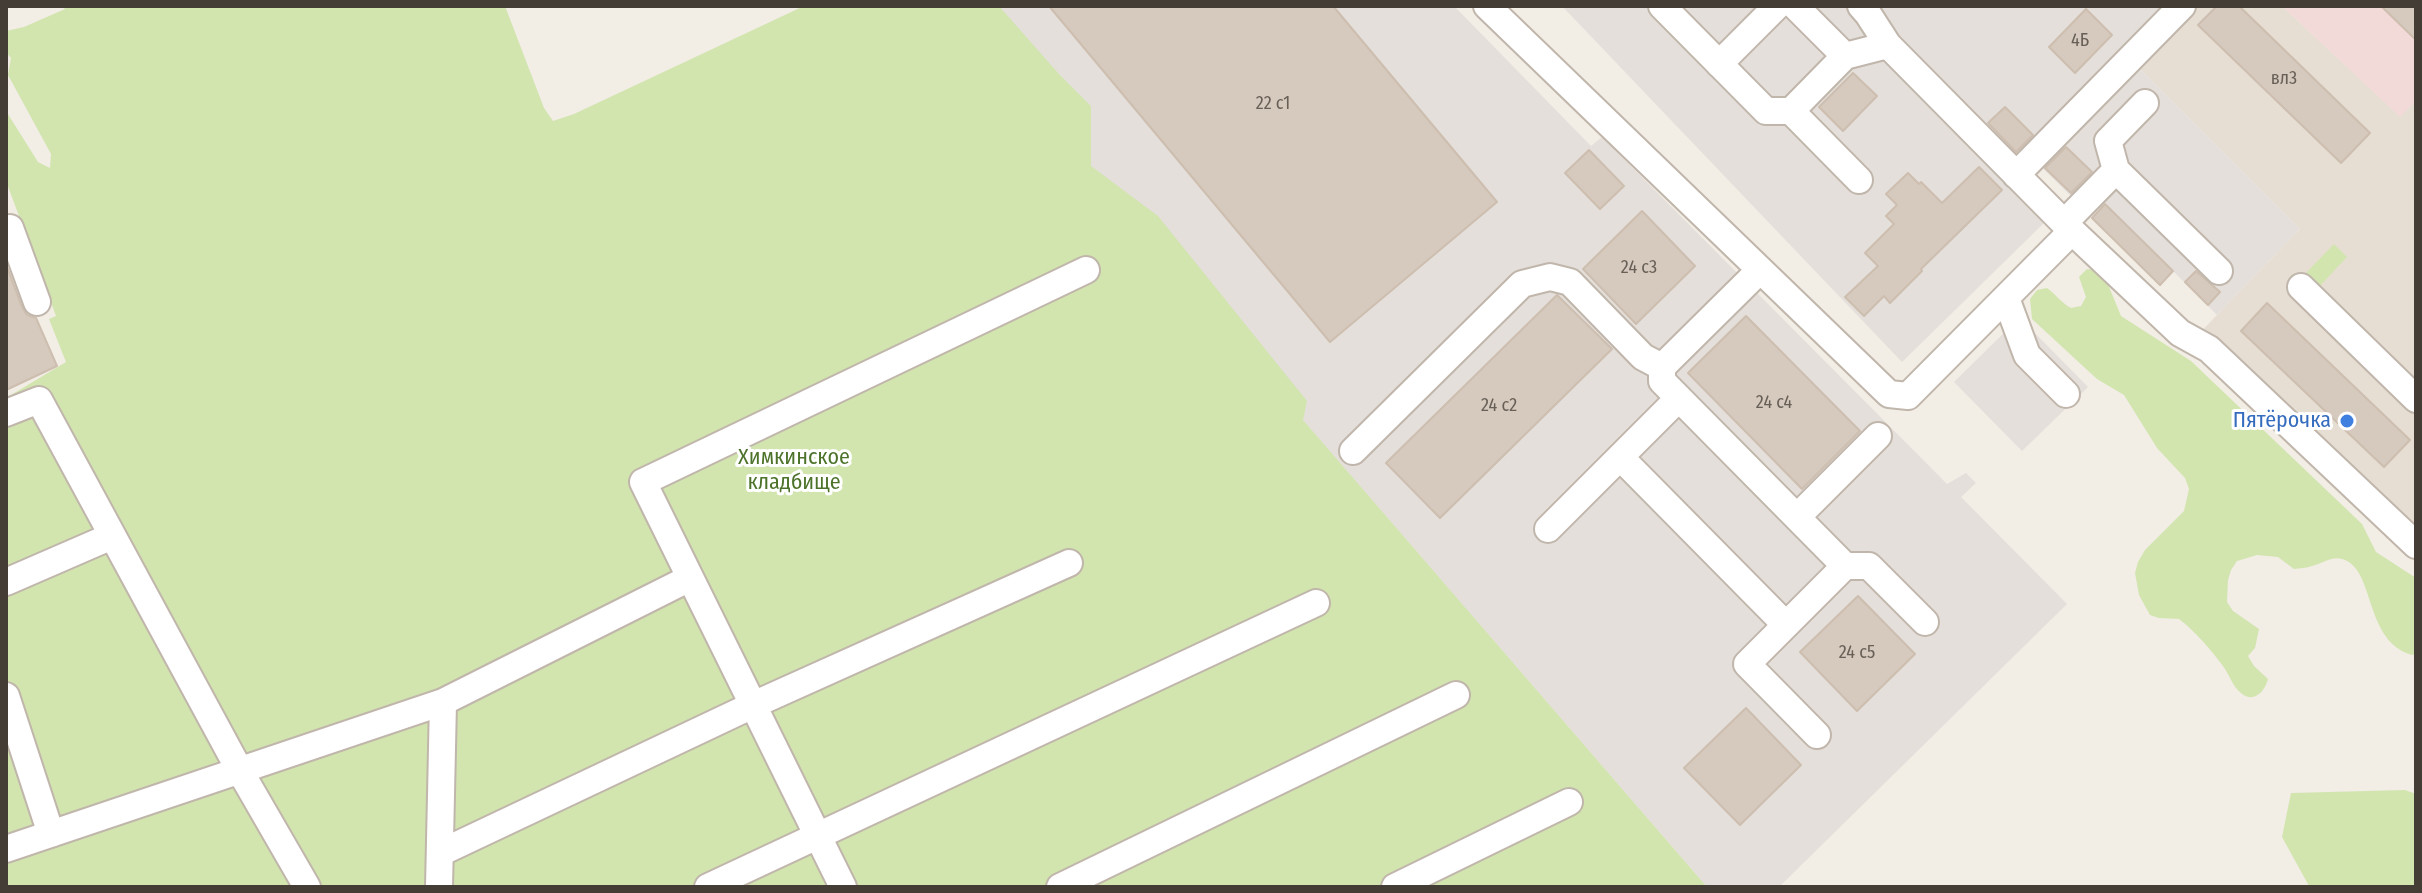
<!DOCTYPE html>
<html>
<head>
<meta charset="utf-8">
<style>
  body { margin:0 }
  #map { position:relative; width:2422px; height:893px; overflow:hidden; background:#f2ede5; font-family:"Fira Sans Condensed",sans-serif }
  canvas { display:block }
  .frame { position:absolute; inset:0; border:8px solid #443d35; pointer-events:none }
</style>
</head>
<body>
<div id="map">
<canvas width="2422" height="893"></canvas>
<div class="frame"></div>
</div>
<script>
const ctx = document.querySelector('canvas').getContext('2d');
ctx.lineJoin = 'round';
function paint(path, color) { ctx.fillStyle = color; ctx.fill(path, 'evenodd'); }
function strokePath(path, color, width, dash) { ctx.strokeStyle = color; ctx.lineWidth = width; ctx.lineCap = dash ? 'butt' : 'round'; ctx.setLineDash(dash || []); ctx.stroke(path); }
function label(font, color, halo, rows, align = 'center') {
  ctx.font = font + ' "Fira Sans Condensed",sans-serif'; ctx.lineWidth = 6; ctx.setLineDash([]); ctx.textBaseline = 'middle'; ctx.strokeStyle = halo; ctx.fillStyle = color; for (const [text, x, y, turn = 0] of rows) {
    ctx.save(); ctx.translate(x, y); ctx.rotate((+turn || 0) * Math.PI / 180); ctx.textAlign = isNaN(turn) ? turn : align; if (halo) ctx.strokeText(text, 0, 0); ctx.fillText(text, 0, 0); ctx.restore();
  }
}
paint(new Path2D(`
  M2191 6H2282L2400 116 2416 101V557L2190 343 2300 229 2135 64Z`), '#e6ded3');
paint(new Path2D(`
  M952 6H1454L1591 146 1602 137 1947 484 1966 473 1976 483 1961 497 2067 604 1779 887H1707L1176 274Z
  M1562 6H2191L2135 64 2300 229 2217 315 2091 189 2077 202 2024 150 2047 220 1902 362Z
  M2023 321 2088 387 2022 451 1954 382 2007 330Z`), '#e4dfda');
paint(new Path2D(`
  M2282 6H2416V101L2400 117Z`), '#f2dad9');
paint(new Path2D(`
  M62 6H505L544 108 553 121 574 114 804 6H999L1058 73 1091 106V166L1158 216 1307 401 1303 420 1707 887H6V398L66 362 49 319 56 316 6 181V111L38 162 50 168 51 154 8 75 11 58 6 52V31L24 27 65 9Z
  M2334 244 2347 257 2318 288 2304 275Z
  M2087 269 2097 270 2105 277 2121 316 2191 361 2362 524 2376 552 2416 578V654L2412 655C2363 641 2376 568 2342 559 2331 556 2322 564 2312 566 2307 568 2300 568 2294 569L2278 557 2257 555 2237 561 2231 570 2228 580 2227 602 2233 611 2259 629 2255 648 2248 656 2254 666 2268 679C2265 691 2254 704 2241 693 2233 687 2229 674 2223 666 2211 650 2195 631 2179 619L2159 618 2150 615 2139 595 2135 573 2138 562 2145 550 2184 511 2189 489 2185 478 2157 448 2124 395 2097 379 2032 319 2030 299 2037 290 2047 288C2056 294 2061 303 2071 308L2081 306 2086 297 2079 277Z
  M2405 790 2416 794V887L2309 886 2282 837 2291 793Z`), '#d2e5af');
const building = new Path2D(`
  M1049 6H1333L1497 202 1330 342Z
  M2217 6H2239L2370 133 2341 163 2198 25Z
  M2381 6H2416V40Z
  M2086 9 2112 35 2075 73 2049 47Z
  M1853 73 1877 96 1843 131 1819 107Z
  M2005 107 2033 135 2016 152 1988 123Z
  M2066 147 2092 172 2071 193 2045 168Z
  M1589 150 1624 186 1600 209 1565 173Z
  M1979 167 2002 190 1921 269 1922 271 1890 303 1884 296 1864 316 1845 297 1878 266 1865 253 1894 224 1886 216 1897 205 1886 194 1908 173 1919 184 1921 182 1942 203Z
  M2105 204 2173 271 2160 285 2092 218Z
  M1642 211 1695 266 1636 324 1583 269Z
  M6 264 22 307 27 315 36 318 57 366 6 390Z
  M2196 271 2220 292 2208 305 2185 282Z
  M1557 295 1612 349 1440 518 1386 463Z
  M2267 303 2410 440 2384 467 2241 331Z
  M1746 316 1860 431 1802 489 1688 373Z
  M1858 596 1915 654 1857 711 1800 652Z
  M1746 708 1801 765 1740 825 1684 768Z`);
paint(building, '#d6cabe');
strokePath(building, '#cdbeaf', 2);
const minor = new Path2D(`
  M1487 6 1889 394 1908 396 2072 231
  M1662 6 1766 111H1791
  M1795 6 1845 56
  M1861 6 1868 14 1888 45 2072 231 2180 333 2209 349 2416 545
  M1719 64 1777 6
  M2116 170 2219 271
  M2016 175 2182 6
  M1859 180 1791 111 1845 56 1888 45
  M2064 223 2116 170 2108 141 2145 103
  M6 230 10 228 37 302
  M1759 271 1662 367V381L1845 566H1869L1925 622
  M2301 287 2416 399
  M2006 298 2027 355 2066 394
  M6 413 39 400 240 771 307 887
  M1353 451 1522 284 1550 277 1570 282 1643 357 1662 367
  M1620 457 1786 625
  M1797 517 1878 436
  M1548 529 1679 398
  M6 582 112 536
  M6 696 51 834
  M1817 735 1747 664 1845 566
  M6 849 443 702 690 578
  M440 853 753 705 1069 563
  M439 887 443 702
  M708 887 1316 603
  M843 887 643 482 1086 270
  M1060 887 1456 695
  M1395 887 1569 802`);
strokePath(minor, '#c0b6ab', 30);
strokePath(minor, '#fff', 26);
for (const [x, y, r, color] of [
  [2347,421,8,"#3f7fe0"]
]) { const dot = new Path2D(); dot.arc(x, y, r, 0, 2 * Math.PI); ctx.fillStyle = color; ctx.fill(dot); strokePath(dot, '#fff', 3); }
label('18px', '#686057', null, [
  ["4Б",2080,41],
  ["вл3",2284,79],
  ["22 с1",1273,104],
  ["24 с3",1639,268],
  ["24 с4",1774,403],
  ["24 с2",1499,406],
  ["24 с5",1857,653]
]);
label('22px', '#366cbe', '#fff', [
  ["Пятёрочка",2331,421]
], 'right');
label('22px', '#4d732b', '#fff', [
  ["Химкинское",794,458],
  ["кладбище",794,483]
]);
</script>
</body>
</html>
